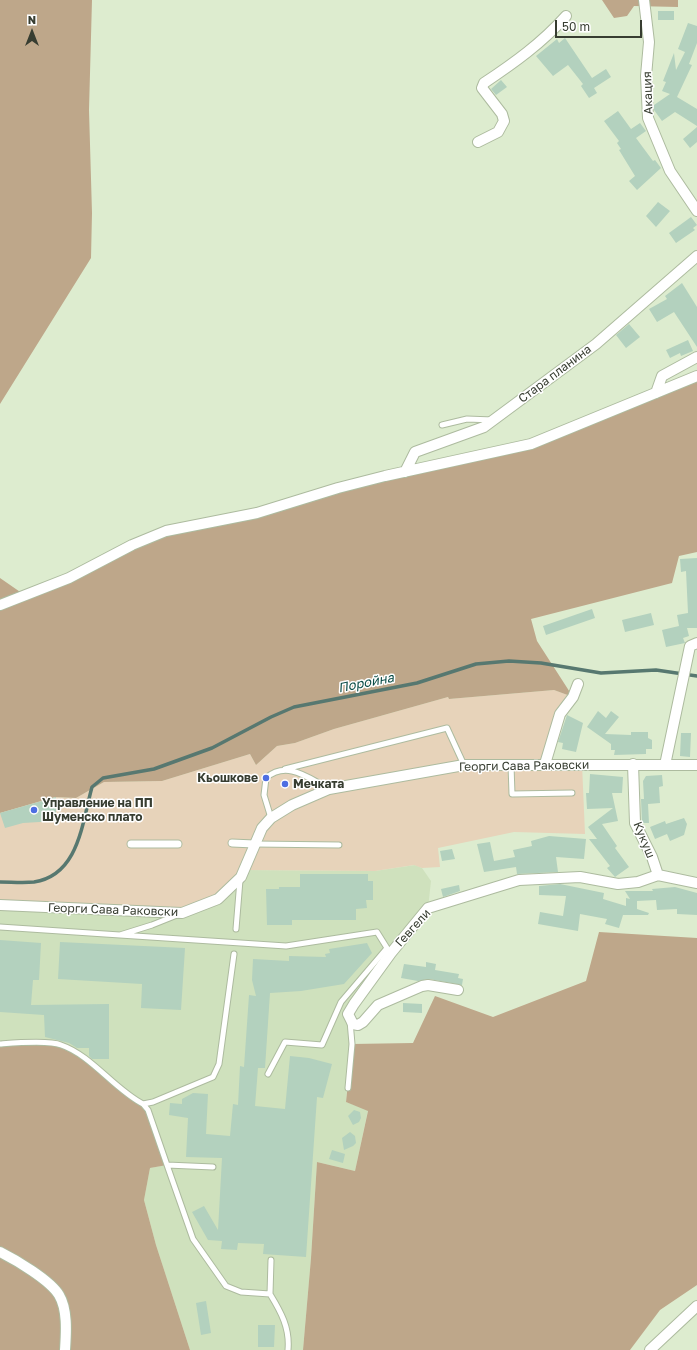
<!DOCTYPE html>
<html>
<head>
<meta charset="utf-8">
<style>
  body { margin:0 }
  #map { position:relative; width:697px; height:1350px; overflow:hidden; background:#ddeccf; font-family:"Golos Text",sans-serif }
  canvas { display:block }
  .north { position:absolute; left:12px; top:12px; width:40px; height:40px; -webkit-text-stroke:3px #fff; paint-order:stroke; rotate:0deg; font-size:11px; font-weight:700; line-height:16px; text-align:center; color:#373d31 }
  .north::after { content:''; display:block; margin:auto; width:14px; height:18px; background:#373d31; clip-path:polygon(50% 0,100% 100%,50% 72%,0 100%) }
  .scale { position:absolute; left:555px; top:20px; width:87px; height:18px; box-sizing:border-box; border:2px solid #373d31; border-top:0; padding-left:5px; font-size:12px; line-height:14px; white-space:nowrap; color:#373d31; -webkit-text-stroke:3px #fff; paint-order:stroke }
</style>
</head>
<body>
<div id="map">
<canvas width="697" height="1350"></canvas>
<div class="north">N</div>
<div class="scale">50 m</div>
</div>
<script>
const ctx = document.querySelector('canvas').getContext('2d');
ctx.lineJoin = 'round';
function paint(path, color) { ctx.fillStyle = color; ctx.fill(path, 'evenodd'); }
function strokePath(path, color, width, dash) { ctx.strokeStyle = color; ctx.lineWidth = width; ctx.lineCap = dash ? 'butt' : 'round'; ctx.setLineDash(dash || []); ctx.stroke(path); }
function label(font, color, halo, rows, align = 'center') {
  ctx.font = font + ' "Golos Text",sans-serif'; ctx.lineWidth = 3; ctx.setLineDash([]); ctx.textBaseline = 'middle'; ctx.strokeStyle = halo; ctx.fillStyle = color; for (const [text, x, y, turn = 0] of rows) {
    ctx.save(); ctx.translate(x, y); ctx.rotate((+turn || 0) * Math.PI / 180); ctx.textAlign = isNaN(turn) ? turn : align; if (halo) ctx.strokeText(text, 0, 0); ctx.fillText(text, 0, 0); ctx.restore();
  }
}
paint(new Path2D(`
  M415 865 422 868 431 881 428 908 354 1004 346 1102 368 1110 355 1171 317 1162 311 1258 303 1350H190L156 1245 144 1200 150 1168 166 1165 0 1044V905L245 870 375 871Z`), '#cfe1bd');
paint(new Path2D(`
  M554 690 573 697 560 714 545 764H582L585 834 514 832 438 848 440 867 422 868 414 865 375 871 245 870 218 899 182 913 0 905V813L55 797 76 798 104 782 162 781 250 754 256 765 277 746 295 743 334 729 448 697 449 699Z`), '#e7d3ba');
paint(new Path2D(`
  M0 0H92L89 110 92 213 91 258 0 404Z
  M602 0H678V7L634 6 627 16 614 18Z
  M697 376V552L679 556 672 583 531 619 537 641 573 697 554 690 449 699 448 697 334 729 295 743 277 746 256 765 250 754 162 781 104 782 76 798 55 797 0 813V578L26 596 166 531 531 444Z
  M599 932 697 938V1285L660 1310 630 1350H303L311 1258 317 1162 355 1171 368 1111 346 1102 352 1044 413 1043 435 996 493 1017 586 981Z
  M0 1044H61L85 1059 143 1104 167 1165 150 1168 144 1200 156 1245 190 1350H0Z`), '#bea78a');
strokePath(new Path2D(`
  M0 882C11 882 23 883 34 882 79 875 82 823 92 787L103 778 154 769 212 748 271 717 294 707 417 683 476 664 509 661 541 663 601 673 656 670 697 676`), '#577870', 3.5);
paint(new Path2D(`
  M658 11H674V20H658Z
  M688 23 697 26V43L689 64 692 65 677 97 697 109V126L675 112 662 121 654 110V105L670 94 662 91 666 82 663 81 674 53 676 70 685 52 678 49Z
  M565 38 592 78 606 69 611 77 594 88 597 93 589 98 581 86 583 84 568 65 553 76 536 56 557 39 559 43Z
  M501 80 507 87 496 95 491 89Z
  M618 111 631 129 640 123 646 131 636 138 653 161 655 160 661 168 637 190 629 181 635 176 619 150 621 149 617 143 619 141 604 121Z
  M697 127V142L690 148 683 139Z
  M658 202 670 211 656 227 646 216Z
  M691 217 697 225 693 228 695 230 676 243 669 233Z
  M682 283 697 307V347L674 312 657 322 649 309 667 299 665 296Z
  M629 324 640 337 626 348 616 335Z
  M688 340 693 351 681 356 680 353 670 358 666 350Z
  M697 558V628H687L689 636 683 638 685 643 666 647 662 630 679 626 677 615 688 613 686 571 681 572 680 559Z
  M592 609 595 618 546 635 543 626Z
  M651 613 654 625 625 632 622 620Z
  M598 711 606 718 611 711 619 717 605 734 631 735V732H648V738L652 740V749H646V754L614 755 615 750H611V744L587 727Z
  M567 715 583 723 576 752 562 749 563 743 558 742Z
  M681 733H691L690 757 680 756Z
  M590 774 623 777 622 793H612L618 821 602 824 617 846 615 848 629 867 615 877 607 868 610 866 589 839H597L588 827 613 808 587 809 586 793H589Z
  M662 775 663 786 659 787 660 803 648 804 649 823H642L641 799H644L643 781 646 776Z
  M56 797V821L23 823 5 828 0 813Z
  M684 818 687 824 684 835 670 841 667 834 655 839 650 827 665 821 666 824Z
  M549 836 586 839 584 859 556 857 558 872 517 874 516 867 484 872 477 844 490 842 494 861 515 857 513 850 532 846 531 841Z
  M452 849 455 859 442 861 440 851Z
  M300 874H368V881H373V900H366L367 908 356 909V920H292V925H267L266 889H279V887H300Z
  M560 884 604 893 603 899 626 906V898L630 899 625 891H653L652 889 675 887 697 893V915L677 914V909L657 910 656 900 637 901V909L649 913 648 915H623L619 928 605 924 607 919 580 914 578 931 538 924 540 912 563 916 566 896 539 895V886Z
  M459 885 460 891 443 897 441 889Z
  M0 940 41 943 39 980H33L31 1005 109 1004V1059H92L89 1056V1048H77L69 1043 45 1037 44 1015 0 1012Z
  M60 942 185 948 181 1010 141 1008 142 984 58 979Z
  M367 943 372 953 344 984 301 991 270 993 265 1068H258L255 1106 285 1109 290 1056 309 1058 332 1064 323 1098 317 1097 306 1257 263 1254 264 1244 238 1243 237 1250 221 1249 222 1241 208 1240 192 1212 204 1206 218 1230 222 1158 186 1157 188 1118 169 1115 170 1103 182 1104V1099L193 1093 208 1094 206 1134 230 1136 233 1104 238 1105 240 1066 244 1067 249 995 256 996 252 980 253 959 289 961V956L326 957 325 954 330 953 329 949Z
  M426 962 436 964 435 970 459 974 458 978 463 979 462 985 429 979 418 981 401 978 404 964 426 967Z
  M403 1003 422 1004V1013L403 1012Z
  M354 1110 360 1112 361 1118 359 1122 353 1125 348 1116Z
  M350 1132 355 1136 356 1143 353 1146 344 1150 342 1138Z
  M332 1150 345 1154 343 1163 329 1159Z
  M206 1301 211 1333 201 1335 196 1303Z
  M258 1325H275L274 1347H258Z`), '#b3d1be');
const service = new Path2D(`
  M442 425 467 419 493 420
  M511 765 512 794 572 793
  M285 769 447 728 464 765
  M271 818 264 795 266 778C287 760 308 778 328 788
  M255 844 339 845
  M0 927 120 935 152 925 177 915
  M236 929 240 880
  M120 935 286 946 377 932 387 948 341 1002 322 1045 285 1042 268 1074
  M0 1044C14 1043 49 1040 61 1045 91 1055 115 1090 143 1104
  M348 1088 352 1044 350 1021
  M167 1165 193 1239 226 1286 241 1292 270 1294 271 1260
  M213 1167 167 1165 148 1110 143 1104 153 1102 213 1077 219 1064 234 954
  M270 1294C281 1312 290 1328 288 1350`);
const pedestrian = new Path2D(`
  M232 843 254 844
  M131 844H178`);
const minor = new Path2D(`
  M644 0 649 42 646 76 648 118 670 171 697 211
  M478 142 498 132 504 121 502 114 482 88 484 83C514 63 542 43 566 16
  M656 393 662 376 697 357
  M405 472 415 452 484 427 596 344 697 256
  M0 605 69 578 132 545 166 531 257 513 338 488 385 476 531 444 697 376
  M545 764 560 714 573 697 578 684
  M633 764 635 823 652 857 658 875
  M665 765 690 646 697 643
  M658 875 697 883
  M0 905 182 913 218 899 241 877 262 828 271 818 292 805 329 789 464 765H697
  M458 990 428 985 422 986 378 1005 363 1022 358 1025 353 1024 348 1014 354 1004 391 953 428 908 519 880 580 877 618 884 638 882 658 875
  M0 1252C16 1260 50 1280 59 1295 68 1310 66 1334 65 1350
  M650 1350 697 1306`);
strokePath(service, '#adbb9f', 7);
strokePath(pedestrian, '#adbb9f', 9);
strokePath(minor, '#adbb9f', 12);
strokePath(service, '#fff', 5);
strokePath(pedestrian, '#fff', 7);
strokePath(minor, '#fff', 10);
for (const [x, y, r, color] of [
  [266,778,4,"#4d6ee2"],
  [285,784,4,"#4d6ee2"],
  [34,810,4,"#4d6ee2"]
]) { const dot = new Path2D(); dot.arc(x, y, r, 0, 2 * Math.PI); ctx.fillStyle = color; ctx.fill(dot); strokePath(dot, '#fff', 1.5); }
label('12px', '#373d31', '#fff', [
  ["Акация",648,93,-92],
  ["Стара планина",555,374,-37],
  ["Георги Сава Раковски",524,766,-1],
  ["Кукуш",644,840,68],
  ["Георги Сава Раковски",113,910,2],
  ["Гевгели",413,928,-48]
]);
label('bold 12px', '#373d31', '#fff', [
  ["Кьошкове",258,778,"right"],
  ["Мечката",293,784],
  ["Управление на ПП",42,803],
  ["Шуменско плато",42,817]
], 'left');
label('italic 13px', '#094c46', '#fff', [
  ["Поройна",366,683,-11]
]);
</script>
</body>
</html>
